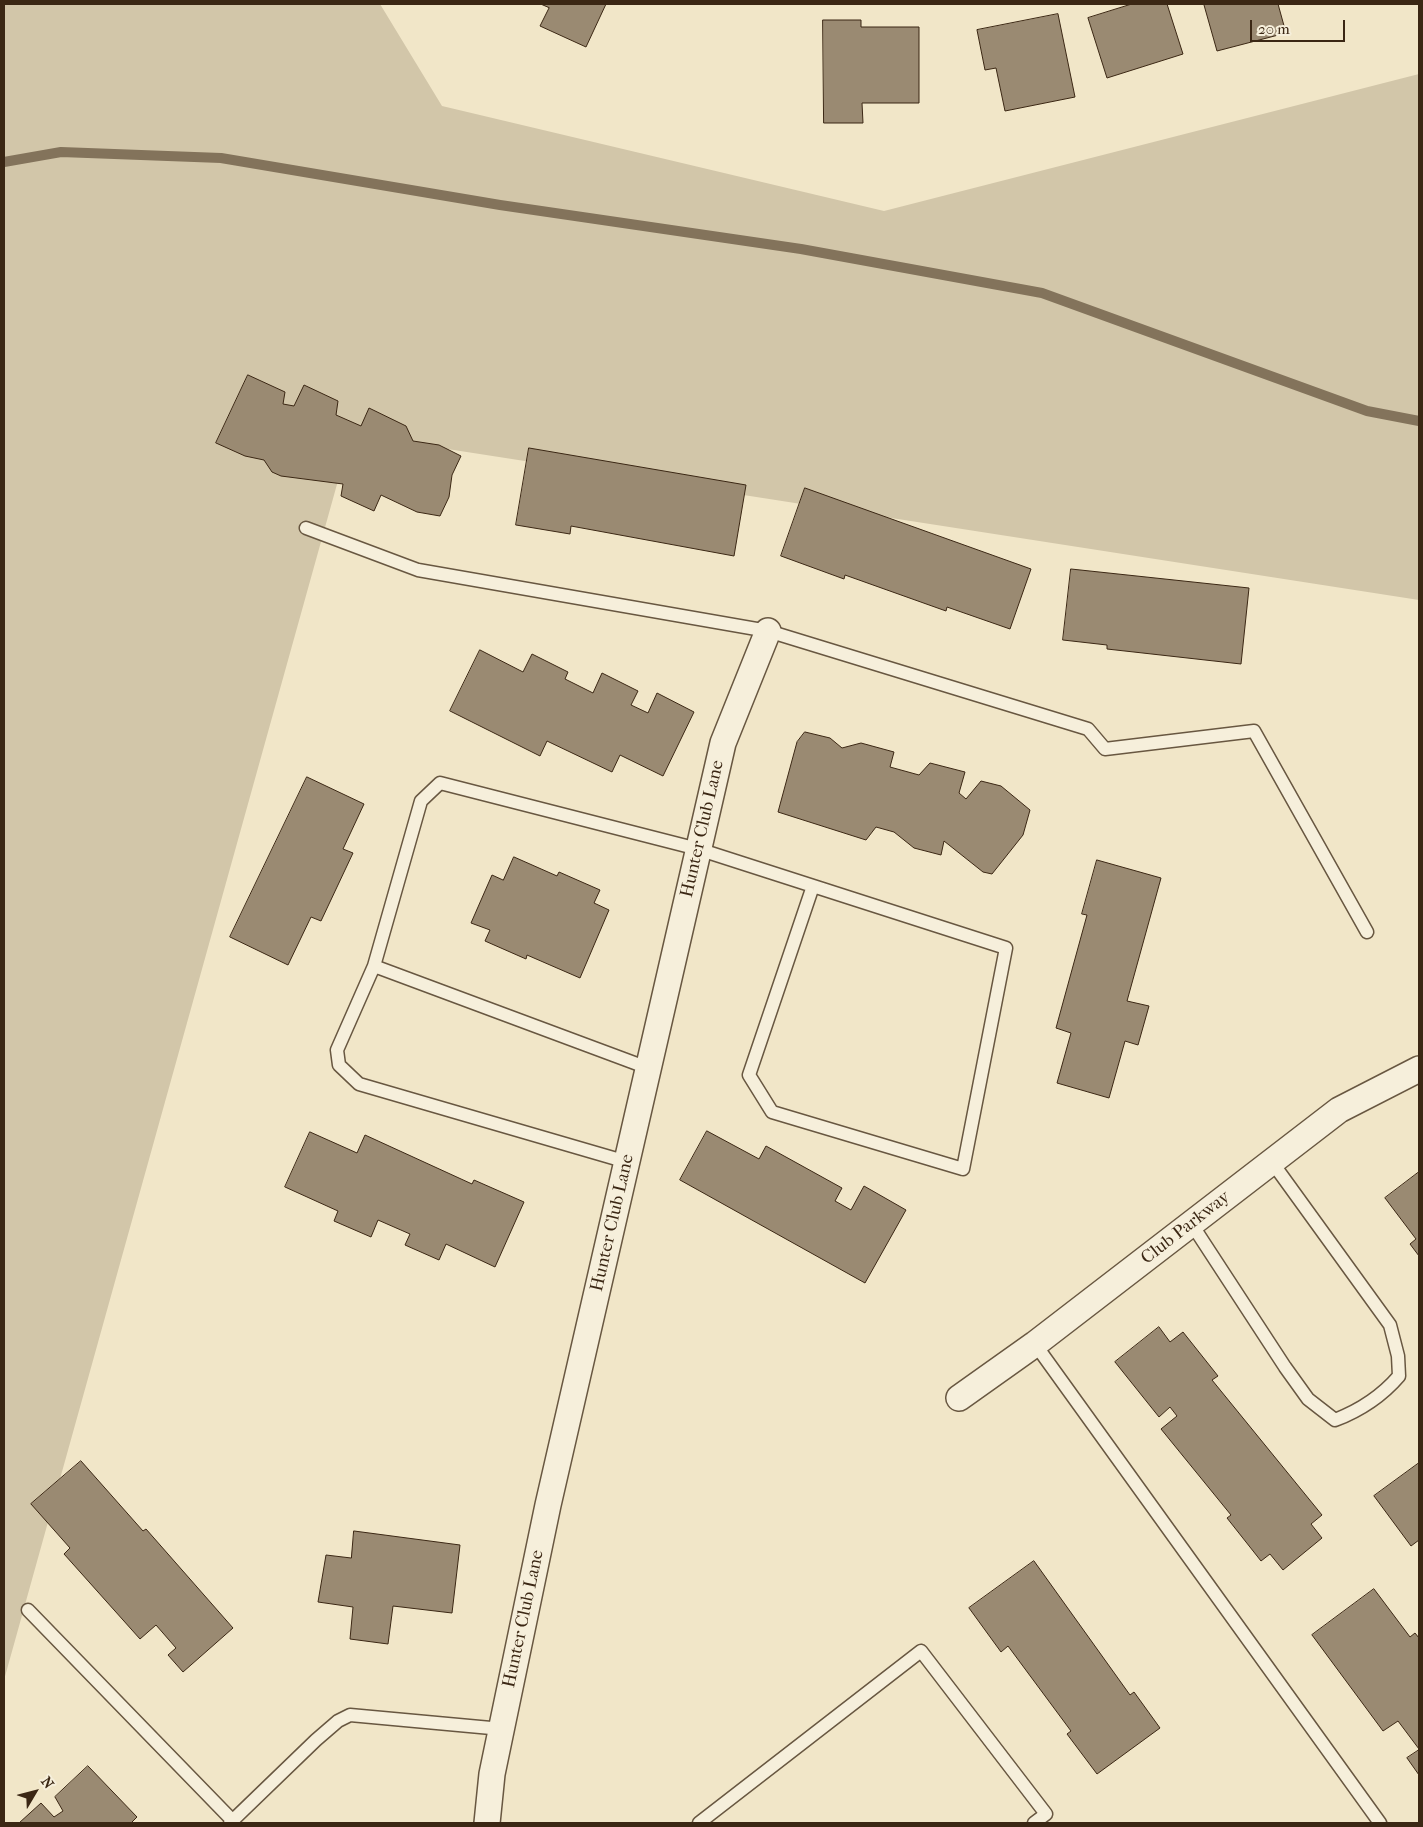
<!DOCTYPE html>
<html>
<head>
<meta charset="utf-8">
<style>
  body { margin:0 }
  #map { position:relative; width:1423px; height:1827px; overflow:hidden; background:#f1e6c8; font-family:"IM FELL French Canon",serif }
  canvas { display:block }
  .frame { position:absolute; inset:0; border:5px solid #3b2714; pointer-events:none }
  .north { position:absolute; left:10px; top:1767px; width:50px; height:50px; -webkit-text-stroke:4px #f6efdb; paint-order:stroke; rotate:53deg; font-size:14px; font-weight:700; line-height:20px; text-align:center; color:#3b2714 }
  .north::after { content:''; display:block; margin:auto; width:18px; height:22px; background:#3b2714; clip-path:polygon(50% 0,100% 100%,50% 72%,0 100%) }
  .scale { position:absolute; left:1250px; top:20px; width:95px; height:22px; box-sizing:border-box; border:2px solid #3b2714; border-top:0; padding-left:6px; font-size:15px; line-height:18px; white-space:nowrap; color:#3b2714; -webkit-text-stroke:4px #f6efdb; paint-order:stroke }
</style>
</head>
<body>
<div id="map">
<canvas width="1423" height="1827"></canvas>
<div class="frame"></div>
<div class="north">N</div>
<div class="scale">20 m</div>
</div>
<script>
const ctx = document.querySelector('canvas').getContext('2d');
ctx.lineJoin = 'round';
function paint(path, color) { ctx.fillStyle = color; ctx.fill(path, 'evenodd'); }
function strokePath(path, color, width, dash) { ctx.strokeStyle = color; ctx.lineWidth = width; ctx.lineCap = dash ? 'butt' : 'round'; ctx.setLineDash(dash || []); ctx.stroke(path); }
function label(font, color, halo, rows, align = 'center') {
  ctx.font = font + ' "IM FELL French Canon",serif'; ctx.lineWidth = 5; ctx.setLineDash([]); ctx.textBaseline = 'middle'; ctx.strokeStyle = halo; ctx.fillStyle = color; for (const [text, x, y, turn = 0] of rows) {
    ctx.save(); ctx.translate(x, y); ctx.rotate((+turn || 0) * Math.PI / 180); ctx.textAlign = isNaN(turn) ? turn : align; if (halo) ctx.strokeText(text, 0, 0); ctx.fillText(text, 0, 0); ctx.restore();
  }
}
paint(new Path2D(`
  M4 4H380L442 106 884 211 1419 74V600L351 434 4 1680Z`), '#d2c6a9');
strokePath(new Path2D(`
  M4 162 61 152 221 158 500 205 801 249 1042 293 1367 411 1419 421`), '#83735b', 10);
const building = new Path2D(`
  M541 4H606L586 47 540 26 549 8Z
  M1132 4H1167L1183 54 1107 78 1088 18Z
  M1208 4H1278L1286 33 1217 51 1204 5Z
  M1058 14 1075 97 1005 111 996 68 985 70 977 30Z
  M823 20H861V27H919V103H862L863 123H824Z
  M248 375 285 392 283 404 294 406 304 385 338 401 336 415 361 426 369 408 406 426 413 441 439 445 461 456 452 475 449 497 440 516 417 512 381 495 374 511 341 496 343 484 281 476 272 472 264 460 245 456 216 443Z
  M529 448 746 485 734 556 571 526 570 534 516 525Z
  M805 488 1031 569 1010 629 947 607 946 611 845 575 844 579 781 556Z
  M1071 569 1249 588 1241 664 1107 649V645L1063 640Z
  M480 650 523 672 532 654 568 672 565 679 593 693 602 673 638 691 631 705 648 713 657 693 694 712 663 776 620 755 612 772 547 741 540 756 450 711Z
  M805 732 830 738 842 748 861 743 894 752 890 767 919 775 930 763 965 772 959 793 966 799 981 781 1001 786 1030 810 1023 835 992 874 983 872 944 841 941 855 914 848 894 832 876 827 866 840 778 812 797 742Z
  M307 777 364 804 343 849 353 853 321 921 311 917 288 965 230 937Z
  M514 857 557 876 559 872 600 890 594 903 609 910 580 978 527 955 526 959 485 941 490 930 471 923 492 875 503 880Z
  M1097 860 1161 878 1127 1001 1149 1006 1138 1045 1125 1041 1109 1098 1057 1083 1071 1033 1056 1028 1087 915 1082 914Z
  M707 1131 759 1159 766 1146 842 1188 835 1201 851 1210 864 1186 906 1210 865 1283 680 1180Z
  M310 1132 357 1153 365 1135 472 1184 474 1180 524 1202 495 1267 446 1244 439 1260 405 1245 410 1234 378 1220 371 1237 334 1221 338 1211 285 1187Z
  M1419 1172V1256L1410 1244 1416 1239 1385 1198Z
  M1159 1327 1170 1342 1183 1332 1218 1376 1212 1380 1322 1515 1311 1524 1322 1538 1283 1570 1270 1554 1261 1561 1227 1518 1231 1515 1161 1429 1177 1416 1170 1407 1159 1417 1115 1362Z
  M81 1461 143 1531 146 1529 233 1628 183 1672 168 1655 176 1648 156 1625 140 1639 64 1554 70 1548 31 1504Z
  M1419 1463V1540L1411 1546 1374 1496Z
  M354 1531 460 1545 452 1613 393 1606 388 1644 350 1639 353 1607 318 1602 326 1555 351 1558Z
  M1034 1561 1130 1695 1134 1692 1160 1728 1097 1774 1067 1734 1071 1731 1008 1646 1001 1652 969 1608Z
  M1374 1589 1410 1637 1415 1633 1419 1638V1749L1398 1721 1383 1731 1312 1635Z
  M1419 1750V1775L1407 1758Z
  M88 1766 137 1817 131 1823H19L41 1803 54 1817 63 1811 55 1797Z`);
paint(building, '#9a8a72');
strokePath(building, '#3b2714', 1);
const lane = new Path2D(`
  M306 528 418 570 768 631 1088 729 1105 749 1254 731 1367 932
  M374 966 648 1068
  M627 1162 359 1084 339 1065 337 1050 374 966 421 801 440 783 698 849 1006 948 963 1169 772 1112 749 1075 813 886
  M1191 1223 1285 1367 1308 1399 1335 1420C1361 1410 1381 1397 1399 1376L1398 1356 1390 1325 1272 1162
  M1035 1344 1380 1823
  M28 1610 233 1821
  M230 1823 316 1740 338 1721 350 1715 502 1729
  M699 1823 921 1651 1046 1814 1034 1823`);
const street = new Path2D(`
  M959 1398 1035 1344 1339 1110 1419 1069
  M487 1823 492 1774 548 1505 723 743 768 631`);
strokePath(lane, '#685741', 15);
strokePath(street, '#685741', 28);
strokePath(lane, '#f6efdb', 12);
strokePath(street, '#f6efdb', 25);
label('18px', '#3b2714', '#f6efdb', [
  ["Hunter Club Lane",703,829,-77],
  ["Hunter Club Lane",613,1223,-77],
  ["Club Parkway",1186,1228,-38],
  ["Hunter Club Lane",524,1619,-78]
]);
</script>
</body>
</html>
